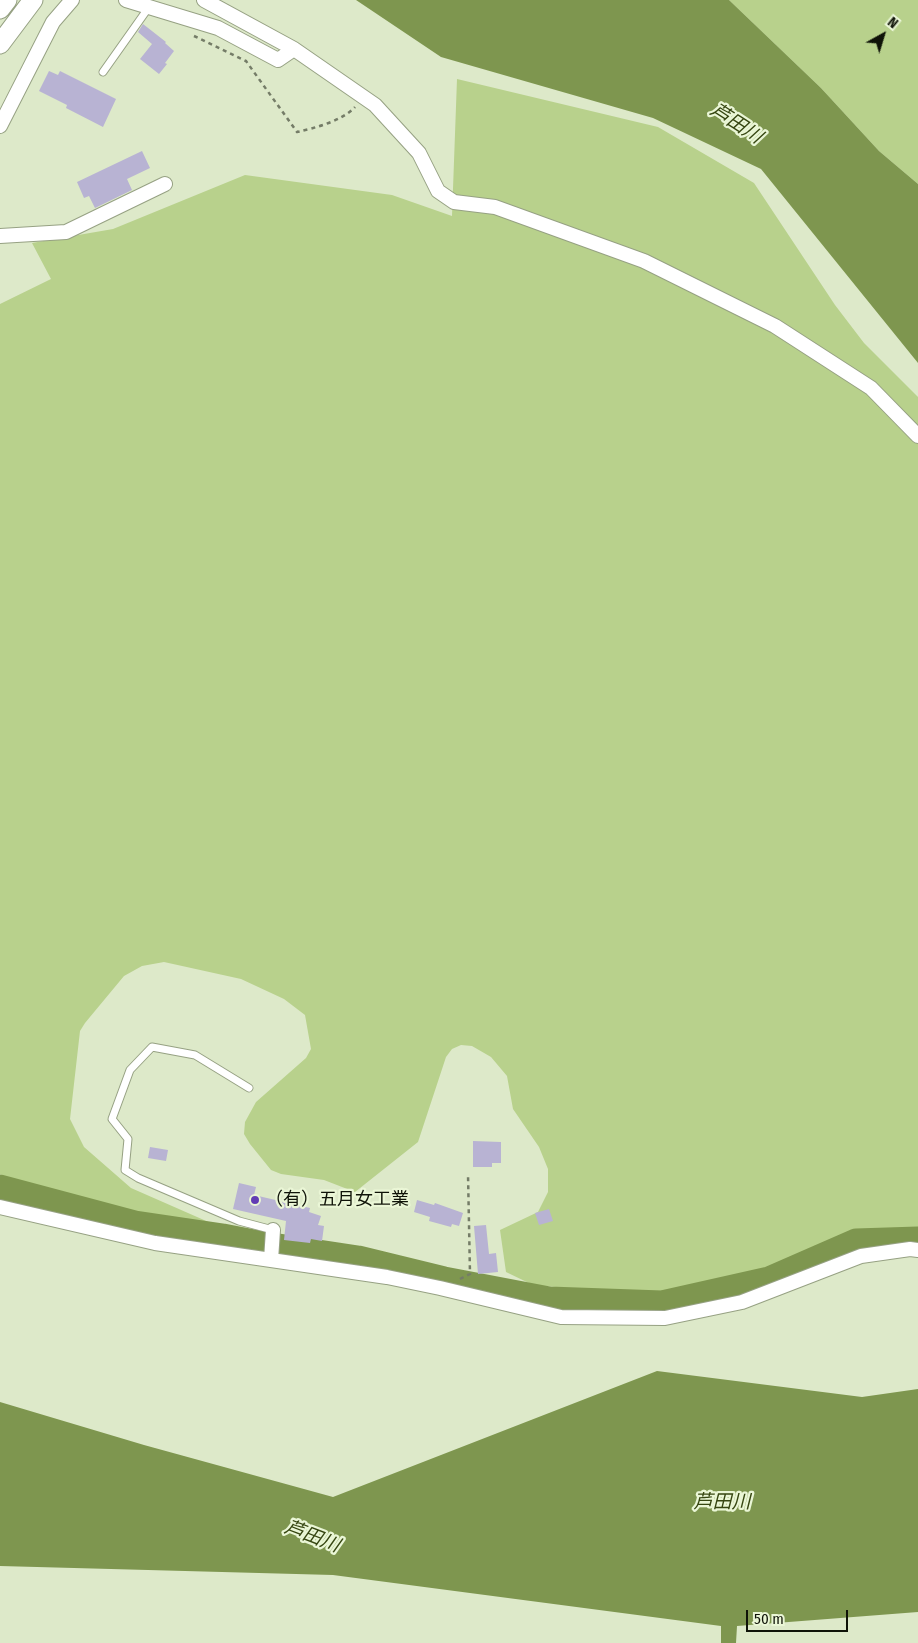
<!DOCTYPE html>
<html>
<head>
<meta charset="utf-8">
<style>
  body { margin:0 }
  #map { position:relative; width:918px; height:1643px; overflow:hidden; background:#dde9c9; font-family:"Fira Sans Condensed",sans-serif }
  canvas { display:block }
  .north { position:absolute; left:858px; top:10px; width:50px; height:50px; -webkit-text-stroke:4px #eaf6d6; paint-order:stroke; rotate:39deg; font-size:14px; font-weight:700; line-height:20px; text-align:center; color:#0f1308 }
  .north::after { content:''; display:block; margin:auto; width:18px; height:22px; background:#0f1308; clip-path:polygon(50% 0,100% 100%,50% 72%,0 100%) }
  .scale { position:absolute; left:746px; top:1610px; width:102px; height:22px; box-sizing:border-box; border:2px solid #0f1308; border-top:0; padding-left:6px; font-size:15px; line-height:18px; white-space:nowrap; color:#0f1308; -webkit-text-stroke:4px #eaf6d6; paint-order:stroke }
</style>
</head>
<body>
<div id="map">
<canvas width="918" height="1643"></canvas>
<div class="north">N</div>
<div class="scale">50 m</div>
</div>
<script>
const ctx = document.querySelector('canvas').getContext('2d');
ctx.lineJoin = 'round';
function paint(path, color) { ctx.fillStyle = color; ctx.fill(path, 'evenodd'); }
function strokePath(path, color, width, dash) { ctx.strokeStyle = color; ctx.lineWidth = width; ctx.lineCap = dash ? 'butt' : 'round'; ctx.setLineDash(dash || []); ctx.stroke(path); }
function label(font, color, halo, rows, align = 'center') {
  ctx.font = font + ' "Fira Sans Condensed","Noto Sans JP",sans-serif'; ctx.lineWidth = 4.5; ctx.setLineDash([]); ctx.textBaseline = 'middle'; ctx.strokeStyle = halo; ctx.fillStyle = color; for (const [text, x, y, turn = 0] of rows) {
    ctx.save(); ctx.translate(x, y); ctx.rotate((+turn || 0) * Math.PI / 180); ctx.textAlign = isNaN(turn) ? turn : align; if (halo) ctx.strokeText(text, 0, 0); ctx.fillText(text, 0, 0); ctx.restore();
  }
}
paint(new Path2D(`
  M729 0H918V184L879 151 821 88Z
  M457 79 658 127 754 183 835 305 864 343 918 397V1237L864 1236 733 1284 675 1298 533 1285 506 1272 500 1230 538 1212 548 1192V1169L539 1147 513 1109 507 1076 491 1057 472 1046 461 1045 452 1049 446 1057 418 1142 355 1192 324 1180 281 1174 271 1170 250 1144 244 1134 245 1122 256 1102 306 1058 311 1049 305 1015 284 999 241 979 164 962 142 966 124 976 85 1023 80 1031 70 1119 84 1147 131 1188 229 1231 224 1250 10 1180 0 1174V304L51 279 32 243 113 229 245 175 392 195 452 216Z`), '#b8d18c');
paint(new Path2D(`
  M356 0H729L821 88 879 151 918 184V363L761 169 653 118 441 57Z
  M657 1371 862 1397 918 1389V1612L737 1626 736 1643H721V1626L333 1575 0 1566V1402L144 1445 333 1497Z`), '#7e964f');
strokePath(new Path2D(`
  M0 1187 135 1223 223 1236 259 1243 358 1258 444 1279 549 1299 662 1303 769 1279 856 1241 918 1239`), '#7e964f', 25);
paint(new Path2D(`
  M143 24 166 42 165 43 174 51 165 63 167 64 159 74 140 59 152 44 138 32Z
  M49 71 58 75 60 71 116 99 103 127 66 108 67 105 39 91Z
  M142 151 150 168 127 179 132 190 95 208 89 196 84 198 77 182Z
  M473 1141 501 1142V1163H492V1167H473Z
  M150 1147 168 1150 166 1161 148 1158Z
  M239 1183 256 1187 254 1195 310 1208 309 1212 321 1216 318 1225 324 1226 322 1241 311 1239 310 1243 284 1240 286 1221 233 1209Z
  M417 1200 434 1205 435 1203 463 1213 459 1226 452 1224 451 1227 429 1221 430 1217 414 1212Z
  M549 1209 553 1221 539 1225 535 1213Z
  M486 1225 489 1254 496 1253 498 1272 478 1274 474 1226Z`), '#b8b3d3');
const lane = new Path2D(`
  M103 72 149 7
  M249 1088 195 1055 152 1047 130 1070 112 1119 128 1139 125 1170 138 1178 239 1221 273 1230`);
const street = new Path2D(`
  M126 0 218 28 278 60 294 49
  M204 0 294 49 375 105 419 153 438 191 454 202 495 207 644 261 775 326 871 388 918 436
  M0 126 53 22 72 0
  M0 236 66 232 165 184
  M0 1207 155 1243 387 1277 440 1288 561 1317 665 1318 742 1302 861 1256 910 1249 918 1250
  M271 1260 273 1230`);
const secondary = new Path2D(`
  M0 9 7 0
  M0 44 33 0`);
strokePath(lane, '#96a183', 9);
strokePath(street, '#96a183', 16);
strokePath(secondary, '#96a183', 21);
strokePath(new Path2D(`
  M194 36 246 61 297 132C315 128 342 121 355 107
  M460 1279 470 1274 468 1174`), '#747c67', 2.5, [4, 4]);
strokePath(lane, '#fff', 7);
strokePath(street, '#fff', 14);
strokePath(secondary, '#fff', 19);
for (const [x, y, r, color] of [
  [255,1200,5,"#623cb4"]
]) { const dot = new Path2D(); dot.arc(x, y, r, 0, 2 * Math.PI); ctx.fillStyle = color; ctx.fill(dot); strokePath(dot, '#eaf6d6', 2); }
label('18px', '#0f1308', '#eaf6d6', [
  ["（有）五月女工業",265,1200]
], 'left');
label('italic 19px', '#364611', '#eaf6d6', [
  ["芦田川",736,124,33],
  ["芦田川",722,1503],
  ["芦田川",312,1537,21]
]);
</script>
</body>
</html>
